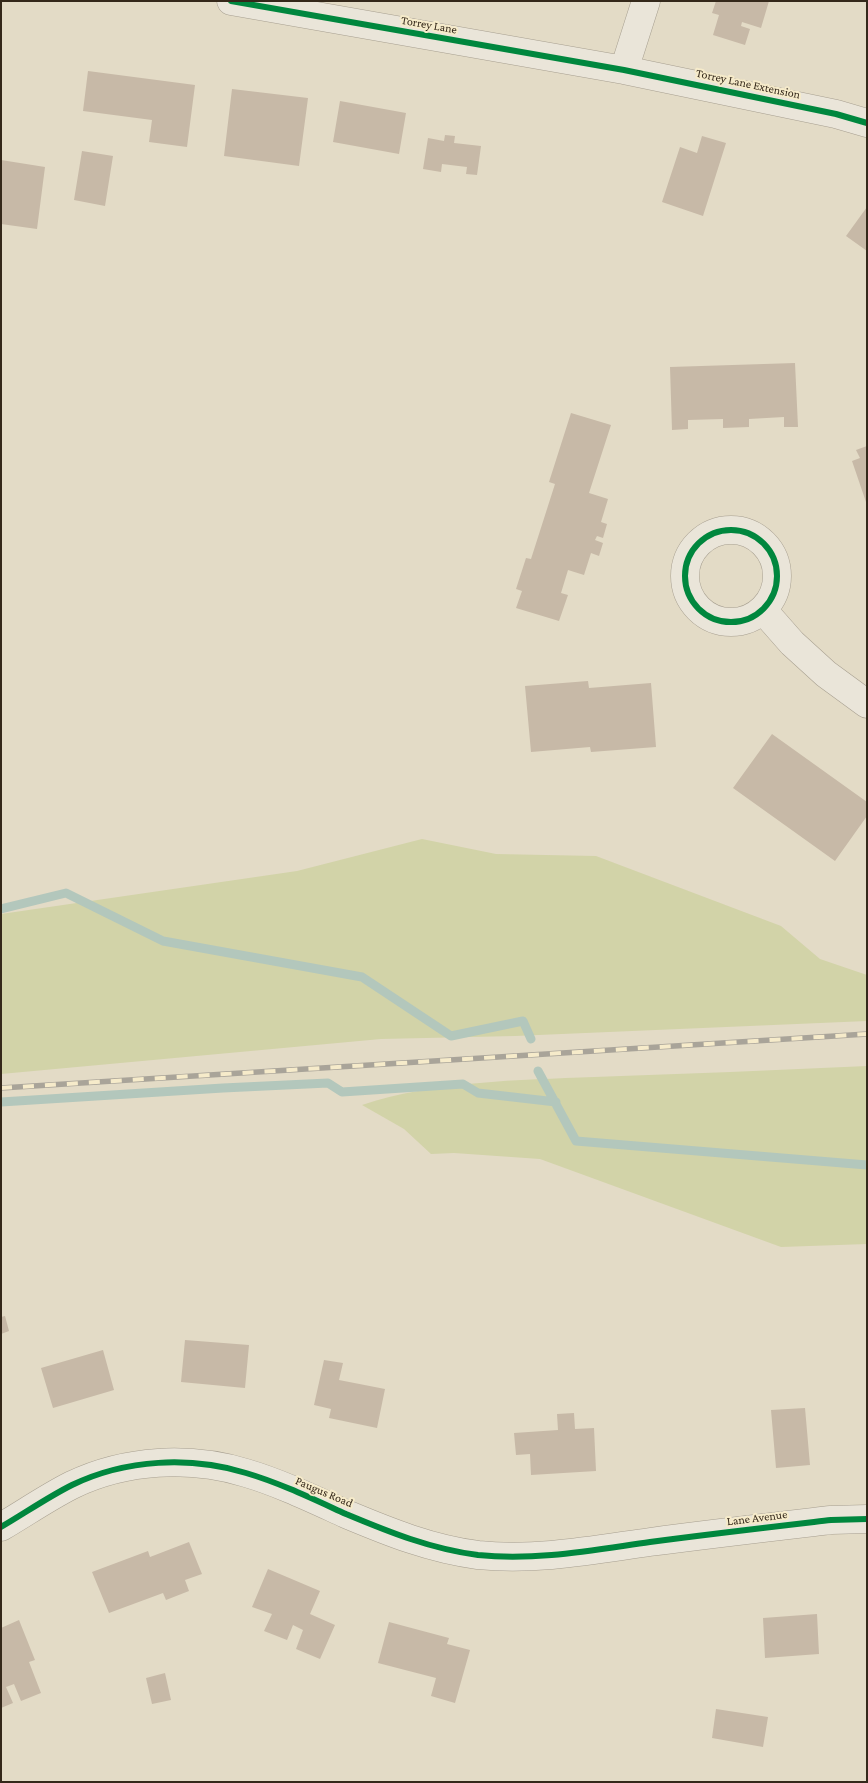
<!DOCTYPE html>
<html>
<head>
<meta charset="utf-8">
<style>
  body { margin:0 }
  #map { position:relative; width:868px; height:1783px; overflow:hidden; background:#e3dbc6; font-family:"Crimson Pro",serif }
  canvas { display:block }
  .frame { position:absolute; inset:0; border:2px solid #34281a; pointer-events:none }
</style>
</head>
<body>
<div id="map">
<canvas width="868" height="1783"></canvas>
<div class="frame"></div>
</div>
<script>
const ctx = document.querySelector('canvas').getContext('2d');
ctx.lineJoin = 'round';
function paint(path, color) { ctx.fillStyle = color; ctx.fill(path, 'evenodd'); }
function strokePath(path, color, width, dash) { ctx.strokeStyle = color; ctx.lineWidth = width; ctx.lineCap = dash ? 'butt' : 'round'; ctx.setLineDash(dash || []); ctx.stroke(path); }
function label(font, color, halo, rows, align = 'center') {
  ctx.font = font + ' "Crimson Pro",serif'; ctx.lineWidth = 4; ctx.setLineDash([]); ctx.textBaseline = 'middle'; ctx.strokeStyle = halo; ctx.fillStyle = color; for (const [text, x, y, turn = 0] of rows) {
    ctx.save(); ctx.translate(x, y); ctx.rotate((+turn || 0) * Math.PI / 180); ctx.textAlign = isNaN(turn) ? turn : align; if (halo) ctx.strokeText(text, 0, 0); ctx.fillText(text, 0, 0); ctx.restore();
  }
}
paint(new Path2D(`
  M422 839 496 854 596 856 781 926 820 959 867 975V1021L515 1036 381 1039 1 1074V914L297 871Z
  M867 1066V1244L781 1247 540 1159 454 1153 431 1154 404 1129 362 1105C433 1081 520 1080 594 1077 685 1074 776 1070 867 1066Z`), '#d2d3a8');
strokePath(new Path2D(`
  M1 909 66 893 163 941 362 977 451 1036 523 1021 531 1039
  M538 1071 576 1141 867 1165
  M1 1102 223 1088 328 1083 342 1092 463 1084 478 1093 556 1102`), '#b3c7bc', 9);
paint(new Path2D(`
  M716 1H769L761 28 742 22 741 26 750 29 745 45 713 35 719 15 712 13Z
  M88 71 195 85 187 147 149 142 152 120 83 111Z
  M232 89 308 98 299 166 224 156Z
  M340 101 406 113 399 154 333 142Z
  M445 135 455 136 454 143 481 146 477 175 466 174 467 167 442 164 441 172 423 169 428 138 444 141Z
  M702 136 726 143 703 216 662 202 680 147 697 153Z
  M82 151 113 156 105 206 74 200Z
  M1 160 45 167 37 229 1 224Z
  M867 207V251L846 236Z
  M795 363 798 427H784V417L749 419V427L723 428V419L688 420V429L672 430 670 367Z
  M571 413 611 425 589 493 608 499 601 522 607 524 603 538 597 536 595 540 603 543 599 556 591 553 584 575 568 570 561 593 568 595 559 621 516 608 522 591 516 589 526 558 531 559 555 484 549 482Z
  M867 446V502H866L852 461 860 458 856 450Z
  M588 681 589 688 651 683 656 747 591 752 590 747 531 752 525 686Z
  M772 734 867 802V816L835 861 733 788Z
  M5 1316 9 1331 1 1334V1317Z
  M185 1340 249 1345 245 1388 181 1382Z
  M103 1350 114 1390 53 1408 41 1368Z
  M324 1360 343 1363 339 1380 385 1389 377 1428 329 1418 331 1409 314 1405Z
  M805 1408 810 1465 776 1468 771 1410Z
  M574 1413 575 1429 594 1428 596 1471 531 1475 530 1454 516 1455 514 1433 558 1430 557 1414Z
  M189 1542 202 1574 185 1580 189 1591 166 1600 163 1593 109 1613 92 1572 148 1551 150 1557Z
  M268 1569 320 1591 310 1614 335 1625 320 1659 296 1649 303 1630 293 1625 287 1640 264 1631 272 1614 252 1607Z
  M817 1614 819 1654 765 1658 763 1618Z
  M19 1620 35 1660 29 1662 41 1693 21 1701 14 1684 6 1687 13 1703 1 1708V1628Z
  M389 1622 449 1638 447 1644 470 1650 455 1703 431 1696 436 1678 378 1663Z
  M165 1673 171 1700 152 1704 146 1678Z
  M716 1709 768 1717 763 1747 712 1738Z`), '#c7b9a7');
const minor = new Path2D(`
  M231 1 624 70 836 114 867 123
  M624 70 646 1
  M685 576a46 46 0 1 1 92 0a46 46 0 1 1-92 0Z
  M763 610 792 643 826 674 867 704
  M1 1527C25 1513 48 1497 72 1485 126 1459 190 1456 246 1473 280 1483 313 1499 346 1514 389 1532 431 1549 478 1555 536 1561 593 1550 650 1542 710 1534 771 1527 831 1520L867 1519`);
strokePath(minor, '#a79f90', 29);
strokePath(minor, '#eae5d9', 28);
const rail = new Path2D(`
  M1 1088 867 1034`);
strokePath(rail, '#a9a499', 5.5);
strokePath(rail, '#f6ebca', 4, [11]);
strokePath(new Path2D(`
  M231 1 624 70 836 114 867 123
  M685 576a46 46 0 1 1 92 0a46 46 0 1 1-92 0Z
  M1 1527C25 1513 48 1497 72 1485 126 1459 190 1456 246 1473 280 1483 313 1499 346 1514 389 1532 431 1549 478 1555 536 1561 593 1550 650 1542 710 1534 771 1527 831 1520L867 1519`), '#00873e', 6);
label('12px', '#34281a', '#f6ebca', [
  ["Torrey Lane",429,25,10],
  ["Torrey Lane Extension",748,84,12],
  ["Paugus Road",324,1492,23],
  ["Lane Avenue",757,1518,-7]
]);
</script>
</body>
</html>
